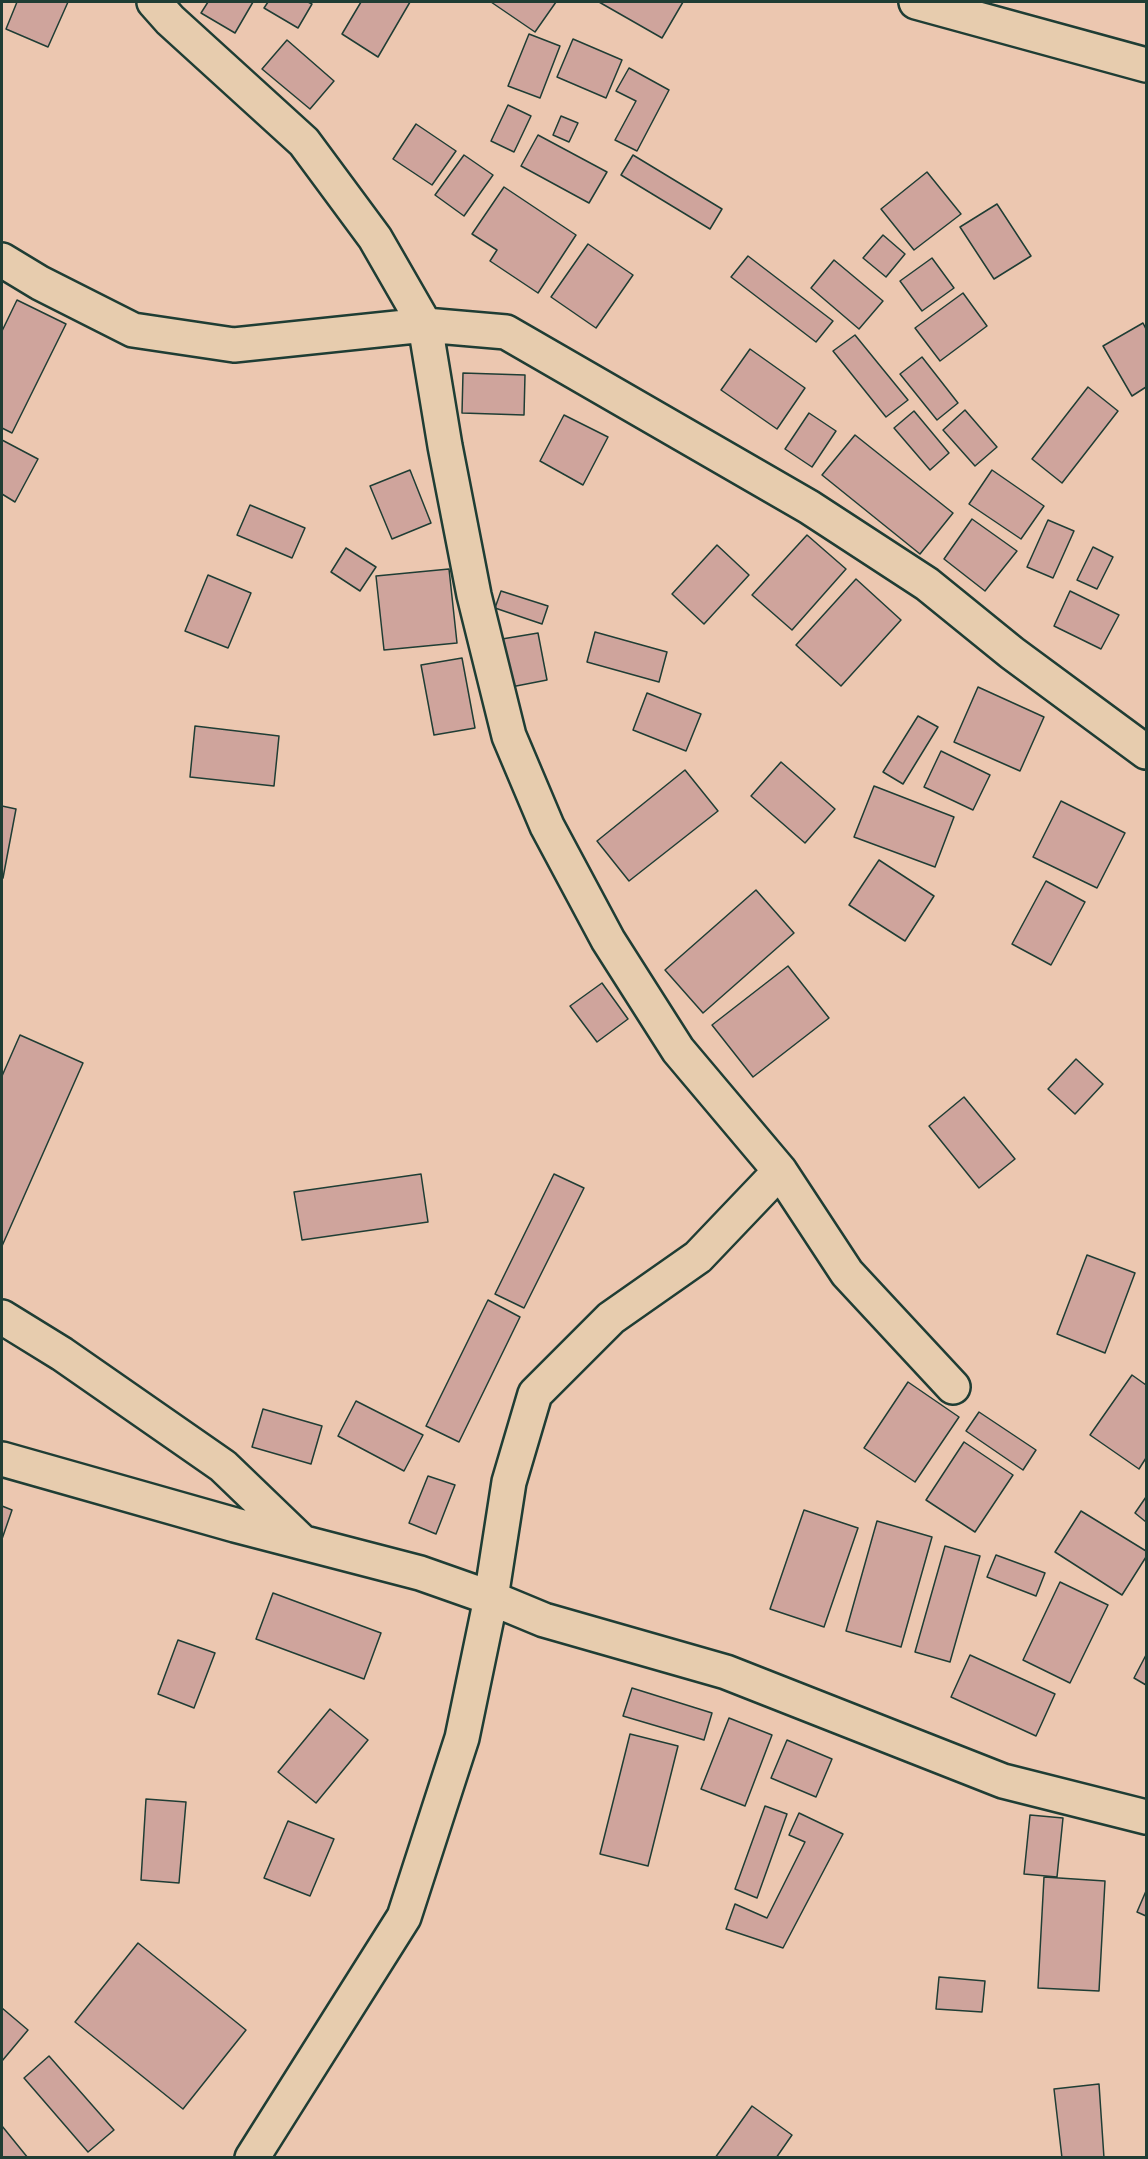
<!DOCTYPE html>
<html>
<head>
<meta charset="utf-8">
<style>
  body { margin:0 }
  #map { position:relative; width:1148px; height:2159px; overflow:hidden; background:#ecc7b0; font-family:Dekko,sans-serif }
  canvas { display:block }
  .frame { position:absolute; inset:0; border:3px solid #1f3d34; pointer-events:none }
</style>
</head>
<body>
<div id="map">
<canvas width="1148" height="2159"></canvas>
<div class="frame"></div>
</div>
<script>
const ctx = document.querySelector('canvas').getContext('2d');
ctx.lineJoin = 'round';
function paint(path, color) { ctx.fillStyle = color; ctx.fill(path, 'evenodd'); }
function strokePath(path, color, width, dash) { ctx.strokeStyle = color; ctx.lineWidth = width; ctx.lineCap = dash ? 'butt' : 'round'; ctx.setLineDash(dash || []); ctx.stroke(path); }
const building = new Path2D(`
  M17 2H68L48 47 6 29Z
  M208 2H253L235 33 201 13Z
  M268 2H308L312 4 298 28 264 8Z
  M361 2H410L378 57 342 34Z
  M491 2H556L535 32Z
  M599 2H683L662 38Z
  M529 34 560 46 540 98 508 86Z
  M573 39 622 60 606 98 557 77Z
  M287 40 334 81 310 109 262 69Z
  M629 68 669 90 637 151 615 140 636 101 616 91Z
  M508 105 531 116 514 152 491 141Z
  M561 116 578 123 569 142 553 135Z
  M416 124 456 151 432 185 393 159Z
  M538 135 607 172 589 203 521 166Z
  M464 155 493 175 464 216 435 195Z
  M633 155 722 209 710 229 621 175Z
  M927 172 961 214 914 250 881 209Z
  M504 187 576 235 538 293 490 261 497 250 472 234Z
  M997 204 1031 256 994 279 960 227Z
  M883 235 905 254 886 277 863 258Z
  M588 244 633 275 596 328 551 297Z
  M748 256 833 321 816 342 731 277Z
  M932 258 954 288 922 311 900 281Z
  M834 260 883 301 859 329 811 288Z
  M963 293 987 326 940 361 915 328Z
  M17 300 66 324 12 433 2 428V331Z
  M1143 323 1146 329V387L1132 396 1103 346Z
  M855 335 908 400 886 417 833 351Z
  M750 349 805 388 777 429 721 390Z
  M922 357 958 403 937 420 900 374Z
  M463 373 525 375 524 415 462 413Z
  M1088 387 1118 411 1062 483 1032 459Z
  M965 410 997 447 975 466 943 430Z
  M914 411 949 453 930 470 894 428Z
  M809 413 836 431 812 467 785 449Z
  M564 415 608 437 583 485 540 461Z
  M855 435 953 513 920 554 822 475Z
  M2 440 38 459 15 502 2 494Z
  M410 470 431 523 392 539 370 486Z
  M992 470 1044 506 1021 539 969 504Z
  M250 505 305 528 292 558 237 535Z
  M972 519 1017 551 985 591 944 559Z
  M1048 520 1074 531 1053 578 1027 567Z
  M807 535 846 569 792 630 752 595Z
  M717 545 749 575 704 624 672 594Z
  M1093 547 1113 557 1097 589 1077 580Z
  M346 548 376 567 360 591 331 572Z
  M449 569 457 643 384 650 376 576Z
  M208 575 251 593 228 648 185 631Z
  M856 579 901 620 841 686 796 645Z
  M501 591 548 606 542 624 495 608Z
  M1070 591 1119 615 1101 649 1054 626Z
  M595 632 667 652 659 682 587 662Z
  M538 633 547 680 511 687 502 639Z
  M462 658 475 728 434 735 421 665Z
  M978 687 1044 717 1020 771 954 742Z
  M647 693 701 714 686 751 633 730Z
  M918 716 938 727 903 784 883 772Z
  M195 726 279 736 274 786 190 777Z
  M941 751 990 775 973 810 924 787Z
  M781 762 835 809 805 843 751 796Z
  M685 770 718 811 629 881 597 841Z
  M874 786 954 817 935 867 854 837Z
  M1061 801 1125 833 1097 888 1033 857Z
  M2 806 16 809 3 878H2Z
  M879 860 934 896 905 941 849 905Z
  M1046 881 1085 902 1051 965 1012 944Z
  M756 890 794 933 703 1013 665 970Z
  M788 966 829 1018 753 1077 712 1025Z
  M602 983 628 1019 597 1042 570 1006Z
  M20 1035 83 1063 2 1246V1076Z
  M1076 1059 1103 1084 1075 1114 1048 1089Z
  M964 1097 1015 1159 979 1188 929 1126Z
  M421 1174 428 1222 302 1240 294 1192Z
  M554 1174 584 1188 524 1308 495 1294Z
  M1087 1255 1135 1273 1105 1353 1057 1334Z
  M488 1300 520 1317 459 1442 426 1426Z
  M1132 1375 1146 1385V1458L1139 1469 1090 1435Z
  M908 1382 959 1417 915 1482 864 1448Z
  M356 1401 423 1435 404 1471 338 1436Z
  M263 1409 322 1426 311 1464 252 1447Z
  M979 1412 1036 1450 1023 1470 966 1431Z
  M964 1442 1013 1475 975 1532 926 1500Z
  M428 1476 455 1485 436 1534 409 1523Z
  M1146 1497V1522L1135 1513Z
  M2 1506 12 1510 2 1539Z
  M804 1510 858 1528 824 1627 770 1609Z
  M1081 1511 1146 1551V1557L1122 1595 1055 1552Z
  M877 1521 932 1537 901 1647 846 1631Z
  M945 1546 980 1556 950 1662 915 1652Z
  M996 1555 1045 1573 1036 1596 987 1577Z
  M1060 1582 1108 1605 1070 1683 1023 1660Z
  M273 1593 381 1633 364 1679 256 1639Z
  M178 1640 215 1653 194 1708 158 1694Z
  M970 1655 1055 1694 1036 1736 951 1697Z
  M1146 1655V1685L1134 1678Z
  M632 1688 712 1713 704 1740 623 1716Z
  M330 1709 368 1740 316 1803 278 1772Z
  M729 1718 772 1735 745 1806 701 1789Z
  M630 1734 678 1746 648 1866 600 1854Z
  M787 1740 832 1759 816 1797 771 1778Z
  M146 1799 186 1802 179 1883 141 1880Z
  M765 1806 787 1814 757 1898 735 1889Z
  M799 1813 843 1834 783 1948 726 1929 735 1904 767 1918 805 1842 789 1835Z
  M1030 1815 1063 1818 1057 1877 1024 1874Z
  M288 1821 334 1839 310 1896 264 1878Z
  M1044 1877 1105 1881 1099 1991 1038 1988Z
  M1146 1891V1916L1137 1912Z
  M138 1943 246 2030 183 2109 75 2022Z
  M939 1977 985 1981 982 2012 936 2009Z
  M2 2008 28 2030 2 2061Z
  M49 2056 114 2130 88 2152 24 2078Z
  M1099 2084 1104 2158H1062L1054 2089Z
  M752 2106 792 2135 776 2158H715Z
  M2 2126 28 2158H2Z`);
paint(building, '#cfa49c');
strokePath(building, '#1f3d34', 1.5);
const minor = new Path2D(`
  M154 2 170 20 304 142 375 238 425 325 445 446 474 595 509 736 547 826 608 940 678 1050 780 1171 698 1257 611 1318 535 1394 509 1482 491 1598 462 1738 404 1917 252 2158
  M916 2 1146 65
  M2 260 40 283 133 330 234 345 425 325 506 332 809 507 927 584 1012 653 1146 752
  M780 1171 847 1273 953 1387
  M2 1317 62 1354 223 1466 302 1542
  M2 1459 235 1525 420 1573 491 1598 544 1620 726 1672 1003 1781 1146 1817`);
strokePath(minor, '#1f3d34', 38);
strokePath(minor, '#e7ccae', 33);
</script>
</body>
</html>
